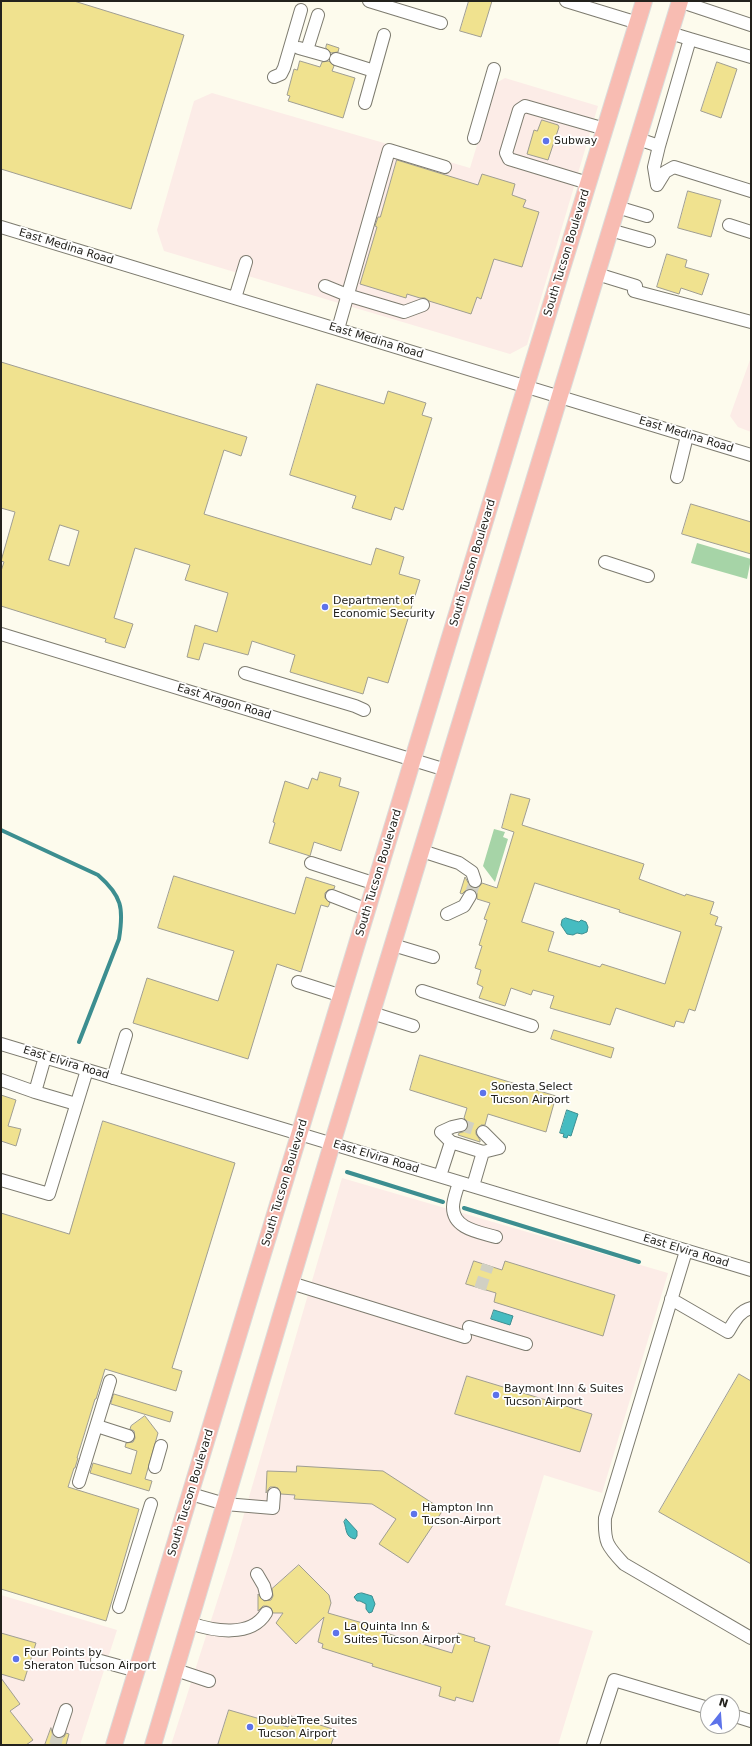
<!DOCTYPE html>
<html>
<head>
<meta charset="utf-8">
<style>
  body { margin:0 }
  #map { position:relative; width:752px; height:1746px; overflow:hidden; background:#fdfbed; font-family:"DejaVu Sans",sans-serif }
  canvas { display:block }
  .frame { position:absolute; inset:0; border:2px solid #23221d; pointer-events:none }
  .north { position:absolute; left:700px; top:1694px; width:40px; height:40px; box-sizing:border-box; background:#fff; border:1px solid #a7a7a5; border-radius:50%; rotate:17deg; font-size:11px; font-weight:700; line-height:16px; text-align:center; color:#23221d }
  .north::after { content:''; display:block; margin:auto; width:14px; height:18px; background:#5d73ea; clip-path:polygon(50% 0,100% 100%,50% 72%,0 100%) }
</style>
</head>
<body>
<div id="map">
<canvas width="752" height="1746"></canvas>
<div class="frame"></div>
<div class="north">N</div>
</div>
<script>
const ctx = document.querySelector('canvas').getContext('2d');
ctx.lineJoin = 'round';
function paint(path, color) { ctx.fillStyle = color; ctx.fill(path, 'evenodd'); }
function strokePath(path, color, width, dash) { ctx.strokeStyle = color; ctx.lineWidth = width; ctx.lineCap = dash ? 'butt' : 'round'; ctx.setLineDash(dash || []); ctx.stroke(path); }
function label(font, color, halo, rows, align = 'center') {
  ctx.font = font + ' "DejaVu Sans",sans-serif'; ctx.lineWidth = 3.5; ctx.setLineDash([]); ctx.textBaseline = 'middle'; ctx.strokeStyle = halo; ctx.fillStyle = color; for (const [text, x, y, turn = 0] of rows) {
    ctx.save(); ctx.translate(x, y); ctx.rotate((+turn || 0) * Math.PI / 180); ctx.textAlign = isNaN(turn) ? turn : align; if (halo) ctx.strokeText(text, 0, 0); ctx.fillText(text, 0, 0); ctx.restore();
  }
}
paint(new Path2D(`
  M505 78 598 106 527 345 510 354 164 251 157 230 194 101 212 93 470 168 496 83Z
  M751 357V432L738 427 730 416Z
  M342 1178 668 1273 602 1493 544 1475 505 1605 593 1631 558 1745H171L233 1552Z
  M1 1595 117 1630 80 1745H1Z`), '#fcece7');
paint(new Path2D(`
  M697 543 751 559 747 579 691 563Z
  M494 829 505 832 503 837 508 839 495 882 483 866Z`), '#a6d4a7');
const water = new Path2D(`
  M566 918 579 922 581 920 586 922 588 927 587 932 582 934 577 933 573 935 567 934 561 925 562 920Z
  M567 1110 578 1114 571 1136 568 1135 567 1138 563 1137 564 1134 560 1133Z
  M494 1310 513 1316 510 1325 491 1319Z
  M346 1519 357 1531V1536L355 1539C345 1537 347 1530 344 1522Z
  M362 1593 372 1596 375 1604 372 1612 369 1613 366 1609V1604L360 1601H357L354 1597 357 1594Z`);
paint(water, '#46bcc1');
strokePath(water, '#3c8e90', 1);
strokePath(new Path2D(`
  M1 830 98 875C122 896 124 908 119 939L79 1042
  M347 1172 443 1202
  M464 1208 639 1262`), '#3c8e90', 4);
const building = new Path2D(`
  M1 1H74L184 35 131 209 1 169Z
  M469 1H492L481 37 460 31Z
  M327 44 339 48 338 52 331 53 326 48Z
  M300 61 320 67 322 62 329 61 334 66 332 71 355 78 343 118 288 101 290 96 287 95 294 69 297 70Z
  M717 62 737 69 721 118 701 111Z
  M542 120 558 125 559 127 548 160 527 154 534 130 537 131Z
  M397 160 478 185 482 174 515 184 512 195 526 200 523 207 539 212 522 267 494 259 481 299 477 297 471 314 429 301 425 298H420L407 294 406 298 360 284 377 227 375 226 378 217H380Z
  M688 191 721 200 711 237 678 228Z
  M667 254 687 260 685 267 709 274 702 295 681 288 679 294 657 287Z
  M1 362 247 437 241 456 224 450 204 514 371 565 376 548 404 557 399 574 420 580 388 683 368 677 363 694 290 672 295 655 252 641 248 655 204 643 199 660 187 657 195 625 217 632 228 593 185 580 190 565 135 548 114 618 133 624 125 648 105 642 106 639 1 606V571L4 562 1 561 15 512 1 508ZM60 525 79 531 69 566 49 560Z
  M317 384 384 404 388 391 426 403 422 415 432 418 403 510 395 507 391 520 352 508 356 496 290 475Z
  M691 504 751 522V554L682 534Z
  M320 772 341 778 339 786 359 792 341 851 314 842 310 856 269 843 275 823 273 822 285 781 308 789 312 778 317 780Z
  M511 794 530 799 522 825 644 864 639 879 685 896 686 894 714 902 710 914 718 917 715 925 722 927 695 1011 689 1009 684 1023 676 1021 674 1027 616 1008 610 1025 550 1008 554 996 533 990 531 995 511 988 505 1006 479 998 483 987 477 984 481 970 475 968 482 946 479 945 487 920 484 919 490 903 477 899V893L474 889H467L462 894 460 893 465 877 470 886 473 888H478L482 883 497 888 514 832 502 828ZM535 883 620 910 619 912 681 932 665 984 602 964 600 967 548 951 554 932 522 922Z
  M174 876 295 914 306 877 335 886 334 889 328 890 325 893V898L330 903 328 907 321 905 301 972 277 964 248 1059 133 1023 147 978 218 1001 234 951 158 928Z
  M554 1030 614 1048 611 1058 551 1039Z
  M420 1055 556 1096 546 1132 488 1114 485 1125H481L476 1130V1134L480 1140V1142L458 1135 459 1133 466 1131 468 1127V1123L464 1118 467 1108 410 1090Z
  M1 1095 16 1100 8 1126 21 1129 16 1146 1 1141Z
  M103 1121 235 1163 172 1368 182 1371 176 1391 105 1369 96 1399H95L77 1458H78L75 1468H74L68 1487 139 1509 106 1621 1 1589V1213L69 1234Z
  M474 1261 502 1270 505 1261 615 1295 603 1336 494 1302 496 1293 466 1284Z
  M739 1374 751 1381V1564L659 1512Z
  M467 1376 592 1414 580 1452 455 1414Z
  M114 1394 173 1412 170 1422 111 1404Z
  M145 1416 158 1433 145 1479 152 1481 149 1491 90 1473 93 1463 131 1474 137 1451 125 1447 126 1443 133 1442 135 1438 134 1431 130 1429 131 1426Z
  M297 1466 383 1471 443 1510 408 1563 379 1544 396 1519 372 1504 294 1499 295 1495 281 1494 278 1488 275 1487H270L266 1493 267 1471 296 1472Z
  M299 1565 329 1595 331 1603 328 1613 387 1630 386 1633 452 1653 458 1633 475 1638 474 1641 490 1646 473 1702 456 1697 455 1701 439 1696 441 1687 372 1666 373 1664 322 1648 323 1644 318 1642 324 1617 296 1644 276 1623 283 1613H273L271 1608 267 1606H263L258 1611V1594L264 1601 271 1600 273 1596 272 1589Z
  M1 1633 36 1643 24 1681 1 1674Z
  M1 1678 20 1704 10 1711 33 1740 26 1745H1Z
  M229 1710 288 1727 291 1716 336 1730 331 1745H218Z
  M51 1728 53 1736 57 1738 64 1737 66 1733 69 1734 66 1745H45Z`);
paint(building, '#f0e28f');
strokePath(building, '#a09e92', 1);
strokePath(new Path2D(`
  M470 896 475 881
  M461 1125 483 1132
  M480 1289 488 1265
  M55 1745 59 1731`), '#d1d0c3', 12, [12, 6]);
const minor = new Path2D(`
  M369 1 441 23
  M566 1 638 23
  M679 1 751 25
  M690 39 751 57
  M299 48 324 55
  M307 50 318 15
  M336 59 374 71
  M274 77 281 74 284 68 301 10
  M365 103 384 35
  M474 138 494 69
  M638 139 659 146 654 167 657 185
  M659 146 690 39 670 33
  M588 183 509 159 506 153 519 110 525 106 605 129
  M657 185 665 172 674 167 751 191
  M617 207 647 216
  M729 225 751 232
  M1 227 751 455
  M610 230 649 241
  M597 274 636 286
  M325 286 347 295 404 312 423 305
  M634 291 751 322
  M235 298 246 262
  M338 329 389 150 445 167
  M677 477 687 436
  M605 562 648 576
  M1 634 446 770
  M245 673 355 706 364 710
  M422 851 459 863 472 872 475 881
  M311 863 376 884
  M332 896 368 910
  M447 914 464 906 470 896
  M393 945 433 957
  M298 982 342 996
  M422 991 532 1026
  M372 1013 413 1026
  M1 1044 751 1270
  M45 1057 35 1092 76 1104
  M113 1078 126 1035
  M1 1080 35 1092
  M461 1125 452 1127 441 1132 451 1142 483 1152 499 1148 483 1132
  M440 1176 451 1142
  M1 1180 49 1194 87 1070
  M459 1182C457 1190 453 1199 453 1207 453 1229 479 1232 496 1237
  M473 1186 483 1152
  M686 1251 605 1518C604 1542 607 1546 624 1564L751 1638
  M291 1283 465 1337
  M671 1299 728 1332C734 1322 739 1311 751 1308
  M469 1327 526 1344
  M97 1426 128 1436
  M155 1467 161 1446
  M79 1482 110 1381
  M191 1494 225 1504 273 1508 274 1494
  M257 1574 264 1586 266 1594
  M119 1607 151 1504
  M190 1623C213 1631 251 1638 266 1613
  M97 1660 137 1671
  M176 1670 209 1681
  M732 1715 751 1721
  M59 1731 66 1710
  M593 1745 614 1680 708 1708`);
const major = new Path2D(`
  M114 1745 526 386 644 1
  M153 1745 332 1144 680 1`);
strokePath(minor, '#7d7b6f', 14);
strokePath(major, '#dcdcdb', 18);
strokePath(minor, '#fff', 12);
strokePath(major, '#f8bcb2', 16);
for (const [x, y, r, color] of [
  [546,141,4,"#5d73ea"],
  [325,607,4,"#5d73ea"],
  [483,1093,4,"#5d73ea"],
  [496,1395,4,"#5d73ea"],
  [414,1514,4,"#5d73ea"],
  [336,1633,4,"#5d73ea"],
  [16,1659,4,"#5d73ea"],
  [250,1727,4,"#5d73ea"]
]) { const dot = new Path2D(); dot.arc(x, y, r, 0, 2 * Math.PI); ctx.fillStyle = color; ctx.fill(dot); strokePath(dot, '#fff', 1.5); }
label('11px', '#23221d', '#fff', [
  ["Subway",554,141],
  ["Department of",333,601],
  ["Economic Security",333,614],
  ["Sonesta Select",491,1087],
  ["Tucson Airport",491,1100],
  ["Baymont Inn & Suites",504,1389],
  ["Tucson Airport",504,1402],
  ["Hampton Inn",422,1508],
  ["Tucson-Airport",422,1521],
  ["La Quinta Inn &",344,1627],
  ["Suites Tucson Airport",344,1640],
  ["Four Points by",24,1653],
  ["Sheraton Tucson Airport",24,1666],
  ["DoubleTree Suites",258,1721],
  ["Tucson Airport",258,1734]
], 'left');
label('11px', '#23221d', '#fff', [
  ["East Medina Road",66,247,17],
  ["South Tucson Boulevard",567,253,-73],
  ["East Medina Road",376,341,17],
  ["East Medina Road",686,435,17],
  ["South Tucson Boulevard",473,563,-73],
  ["East Aragon Road",224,702,17],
  ["South Tucson Boulevard",379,873,-73],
  ["East Elvira Road",66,1063,17],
  ["East Elvira Road",376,1157,17],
  ["South Tucson Boulevard",285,1183,-73],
  ["East Elvira Road",686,1251,17],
  ["South Tucson Boulevard",191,1493,-73]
]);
</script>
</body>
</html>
